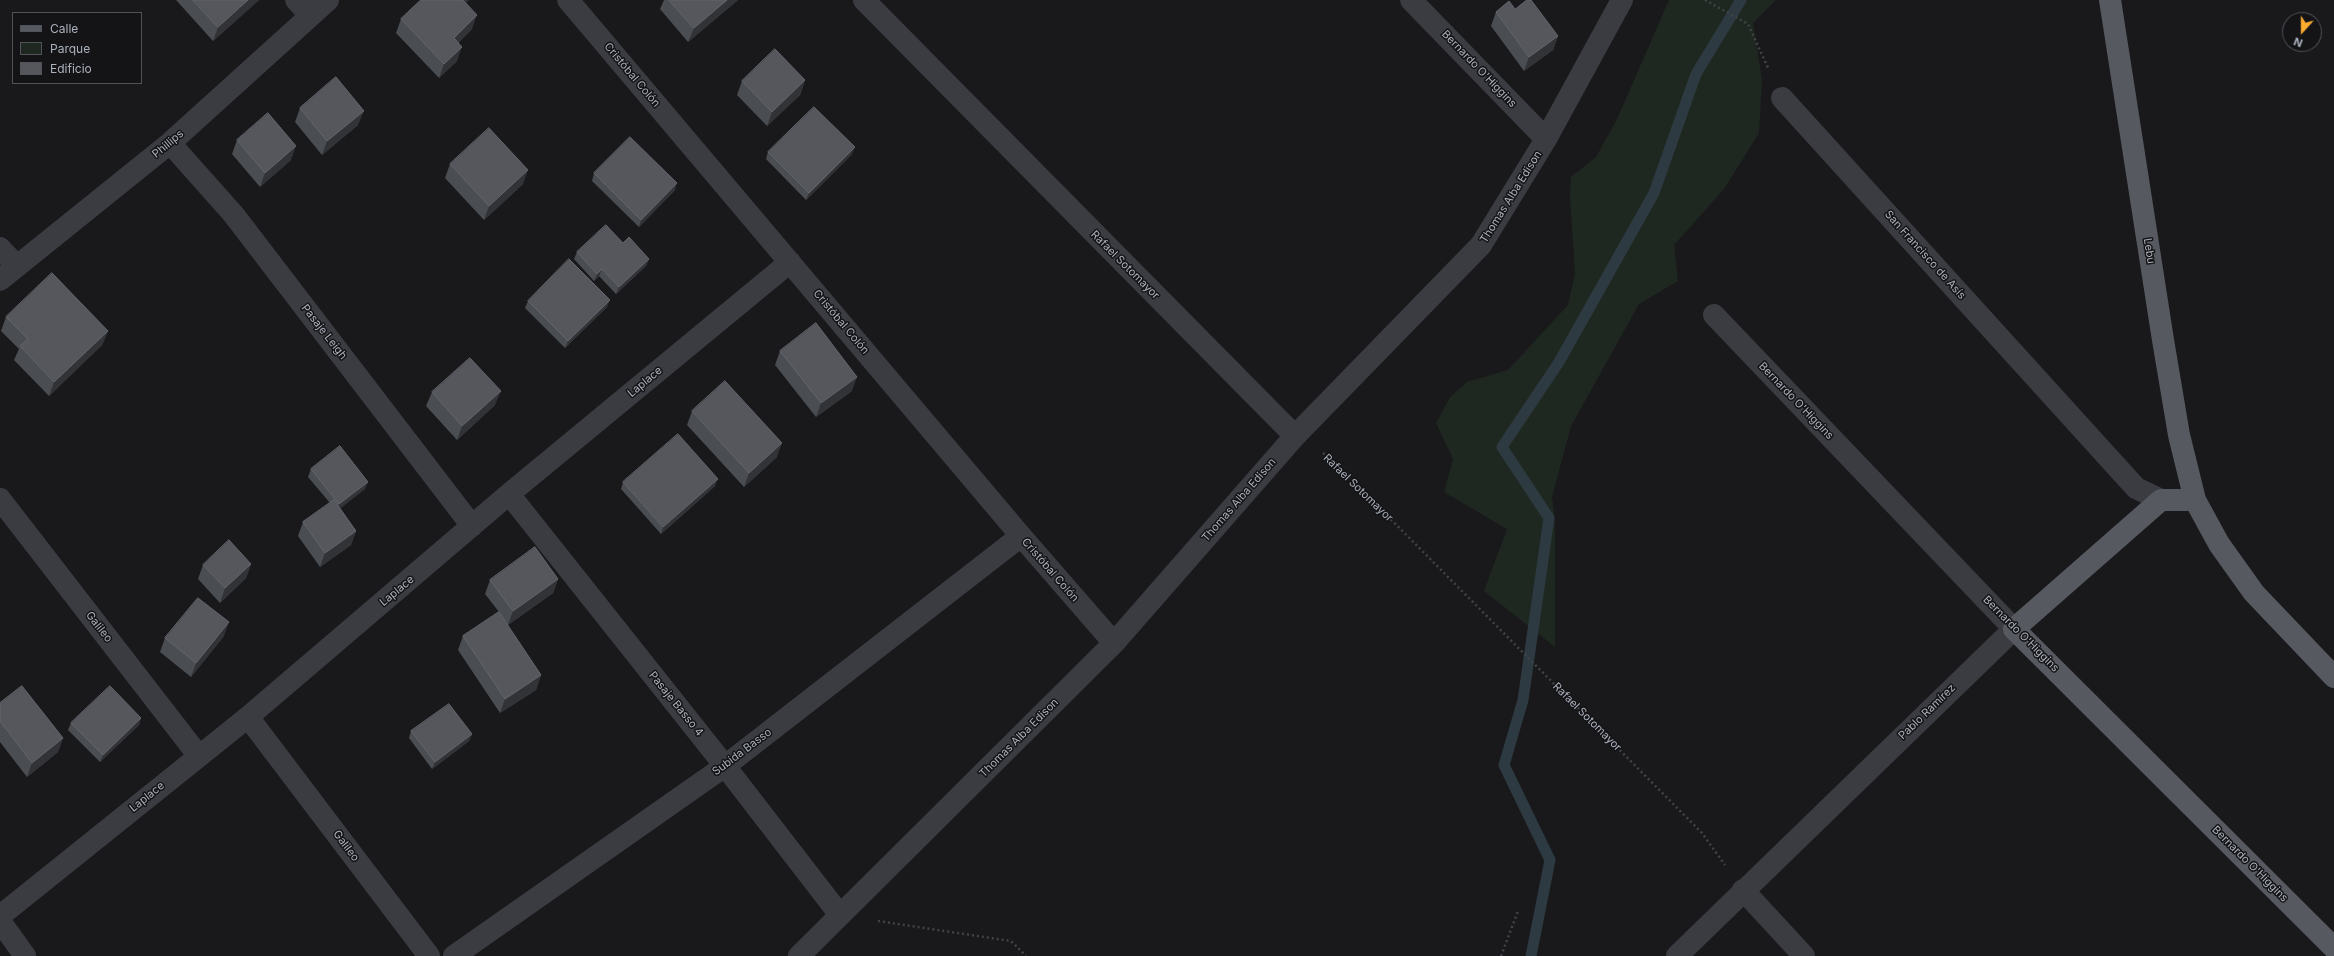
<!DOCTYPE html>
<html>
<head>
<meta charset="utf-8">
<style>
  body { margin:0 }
  #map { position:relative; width:2334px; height:956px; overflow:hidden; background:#19191c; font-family:Inter,sans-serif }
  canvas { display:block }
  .legend { position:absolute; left:12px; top:12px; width:130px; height:72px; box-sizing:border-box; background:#141417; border:1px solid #505359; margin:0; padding:5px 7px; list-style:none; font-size:12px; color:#abb1bc }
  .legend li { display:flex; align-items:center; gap:8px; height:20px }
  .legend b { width:20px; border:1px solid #505359 }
  .north { position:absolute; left:2282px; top:12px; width:40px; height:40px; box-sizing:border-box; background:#141417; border:1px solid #505359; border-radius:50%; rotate:201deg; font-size:11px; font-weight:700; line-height:16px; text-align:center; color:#abb1bc }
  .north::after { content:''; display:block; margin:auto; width:14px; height:18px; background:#fdac30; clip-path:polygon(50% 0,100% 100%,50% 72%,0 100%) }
</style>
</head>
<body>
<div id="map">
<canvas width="2334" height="956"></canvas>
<ul class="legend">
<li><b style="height:5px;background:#565960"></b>Calle</li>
<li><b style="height:11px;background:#1f2820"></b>Parque</li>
<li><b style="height:11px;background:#55575d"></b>Edificio</li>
</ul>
<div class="north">N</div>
</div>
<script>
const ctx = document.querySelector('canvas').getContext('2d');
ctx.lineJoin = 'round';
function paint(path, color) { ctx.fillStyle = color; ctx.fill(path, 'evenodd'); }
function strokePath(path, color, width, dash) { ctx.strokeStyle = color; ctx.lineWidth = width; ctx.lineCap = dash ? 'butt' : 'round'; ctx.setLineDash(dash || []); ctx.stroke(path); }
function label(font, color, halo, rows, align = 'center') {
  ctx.font = font + ' Inter,sans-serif'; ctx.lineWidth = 3; ctx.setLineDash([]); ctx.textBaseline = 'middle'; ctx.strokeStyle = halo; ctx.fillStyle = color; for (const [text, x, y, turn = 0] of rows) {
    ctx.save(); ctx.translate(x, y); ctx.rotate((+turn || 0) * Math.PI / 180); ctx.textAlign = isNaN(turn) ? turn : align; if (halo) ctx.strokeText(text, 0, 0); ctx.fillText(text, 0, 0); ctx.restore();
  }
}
paint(new Path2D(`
  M1669 0H1776L1753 23 1762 80 1759 133 1724 189 1674 245 1678 281 1639 304 1571 426 1552 497 1555 522V647L1484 591 1507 529 1444 492 1453 459 1436 423 1450 397 1467 382 1508 370 1568 305 1575 274 1570 197 1571 177 1596 157 1617 119Z`), '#1f2820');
strokePath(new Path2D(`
  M1531 956 1550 860 1504 765 1523 700 1549 518 1502 447 1559 362 1654 193 1696 74 1741 0`), '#2e3a41', 11);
strokePath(new Path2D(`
  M1705 0 1748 24 1769 70
  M1323 453 1329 457 1702 833 1725 865
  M878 921 1011 941 1026 956
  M1501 956 1518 911`), '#404348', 2.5, [2, 3]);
strokePath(new Path2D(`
  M296 0 310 15
  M568 0 1021 536 1114 643
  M864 0 1295 436
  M1411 0 1546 139
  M1782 98 2136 488 2161 500
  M170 143 234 215 472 526
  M0 248 16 265
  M0 280 170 143 328 0
  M509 494 725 766 840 915
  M0 499 198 755
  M248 717 429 956
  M1743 890 1804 956
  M0 916 248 717 509 494 790 262
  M0 921 25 956
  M454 956 725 766 1021 536
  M799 956 1114 643 1295 436 1481 245 1546 139 1622 0
  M1677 956 2014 629 1714 315`), '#3a3c41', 22);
strokePath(new Path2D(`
  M2110 0 2163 340 2179 435 2195 500 2219 544 2254 593 2334 677
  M2195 500H2161L2014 629 2334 948`), '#565960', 22);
paint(new Path2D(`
  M176 0H259L213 41Z
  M421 0H469L465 3 472 29 458 43 457 61 439 78 396 33 401 19Z
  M664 0H738L688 42 660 9Z
  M1515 9 1558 36 1553 50 1524 71 1491 26 1496 12Z
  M805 80 800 95 767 126 737 95 742 81Z
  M300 108 358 125 322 155 295 122Z
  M237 140 291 160 260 187 232 154Z
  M768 152 852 154 806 200 766 159Z
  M450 164 523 184 484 220 445 178Z
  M594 173 675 190 639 227 592 181Z
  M623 243 649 259 646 266 616 294 599 276 594 281 574 259 577 252Z
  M528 301 607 307 565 348 525 308Z
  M6 317 108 331 102 345 49 396 14 360 19 349 1 331Z
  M780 351 852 391 816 417 775 365Z
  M432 392 495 405 457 440 426 406Z
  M692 411 777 457 744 487 687 425Z
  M311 469 365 489 340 508 356 531 351 545 320 567 298 536 303 522 330 503 308 477Z
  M623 482 715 486 661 534 621 489Z
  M251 564 246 578 220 603 198 579 203 565Z
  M558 579 553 593 508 625 500 615 541 675 536 690 500 713 458 650 463 636 499 612 485 594 490 580Z
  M224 636 191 677 160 652 165 638Z
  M0 703 63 738 58 752 27 777 0 742Z
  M141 718 139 725 100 762 68 730 71 723Z
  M411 731 472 734 469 741 432 769 409 738Z`), '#4a4d51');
paint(new Path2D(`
  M248 0H259L213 41 218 27Z
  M463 0H469L458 9Z
  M727 0H738L688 42 694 28Z
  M477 15 472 29 449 52 454 38Z
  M1558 36 1553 50 1524 71 1529 57Z
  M462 47 457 61 439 78 444 64Z
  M805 80 800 95 767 126 772 112Z
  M364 111 358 125 322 155 327 141Z
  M296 146 291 160 260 187 265 173Z
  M855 147 852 154 806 200 809 193Z
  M528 170 523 184 484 220 489 206Z
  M677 183 675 190 639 227 641 220Z
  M649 259 646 266 616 294 619 287Z
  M602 269 599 276 594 281 597 274Z
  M610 300 607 307 565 348 568 341Z
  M108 331 102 345 49 396 54 382Z
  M857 377 852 391 816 417 821 403Z
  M501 391 495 405 457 440 462 426Z
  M782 443 777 457 744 487 749 473Z
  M718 479 715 486 661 534 663 527Z
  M368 482 365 489 336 512 339 504Z
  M356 531 351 545 320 567 325 553Z
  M251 564 246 578 220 603 225 588Z
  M558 579 553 593 508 625 513 611Z
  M229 622 224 636 191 677 196 663Z
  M541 675 536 690 500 713 505 699Z
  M141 718 139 725 100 762 103 755Z
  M472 734 469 741 432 769 435 762Z
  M63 738 58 752 27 777 32 763Z`), '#323337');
const building = new Path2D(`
  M193 0H248L218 27Z
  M421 0H463L477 15 454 38 462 47 444 64 401 19Z
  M669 0H727L694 28Z
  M1527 0H1531L1558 36 1529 57 1496 12 1509 1 1515 9Z
  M775 49 805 80 772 112 742 81Z
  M336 77 364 111 327 141 300 108Z
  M814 107 855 147 809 193 768 152Z
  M268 113 296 146 265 173 237 140Z
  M489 128 528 170 489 206 450 164Z
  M630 137 677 183 641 220 594 173Z
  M606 225 623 243 629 237 649 259 619 287 602 269 597 274 577 252Z
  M569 259 610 300 568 341 528 301Z
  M52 273 108 331 54 382 20 346 28 339 6 317Z
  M816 323 857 377 821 403 780 351Z
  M470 358 501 391 462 426 432 392Z
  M725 381 782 443 749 473 692 411Z
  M678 434 718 479 663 527 623 482Z
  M340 446 368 482 339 504 311 469Z
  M334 500 356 531 325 553 303 522Z
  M229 540 251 564 225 588 203 565Z
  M535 547 558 579 513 611 490 580Z
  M198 598 229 622 196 663 165 638Z
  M499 612 541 675 505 699 463 636Z
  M22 686 63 738 32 763 0 721V703Z
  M110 686 141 718 103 755 71 723Z
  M449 704 472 734 435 762 411 731Z`);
paint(building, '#55575d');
strokePath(building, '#62656c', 1);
label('11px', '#abb1bc', '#141417', [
  ["Bernardo O'Higgins",1479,69,46],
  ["Cristóbal Colón",632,75,50],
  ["Phillips",168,144,-40],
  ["Thomas Alba Edison",1511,197,-58],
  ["Lebu",2149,251,81],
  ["San Francisco de Asís",1925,255,48],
  ["Rafael Sotomayor",1125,265,45],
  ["Cristóbal Colón",841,322,50],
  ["Pasaje Leigh",324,332,52],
  ["Laplace",645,382,-40],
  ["Bernardo O'Higgins",1796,401,46],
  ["Rafael Sotomayor",1358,488,44],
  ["Thomas Alba Edison",1239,500,-49],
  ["Cristóbal Colón",1050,570,49],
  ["Laplace",397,591,-40],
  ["Galileo",99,627,52],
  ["Bernardo O'Higgins",2021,634,45],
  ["Pasaje Basso 4",676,704,51],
  ["Pablo Ramírez",1927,712,-44],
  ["Rafael Sotomayor",1587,717,45],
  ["Thomas Alba Edison",1019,738,-45],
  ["Subida Basso",742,752,-37],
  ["Laplace",147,797,-39],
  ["Galileo",346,846,53],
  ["Bernardo O'Higgins",2250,864,45]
]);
</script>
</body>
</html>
